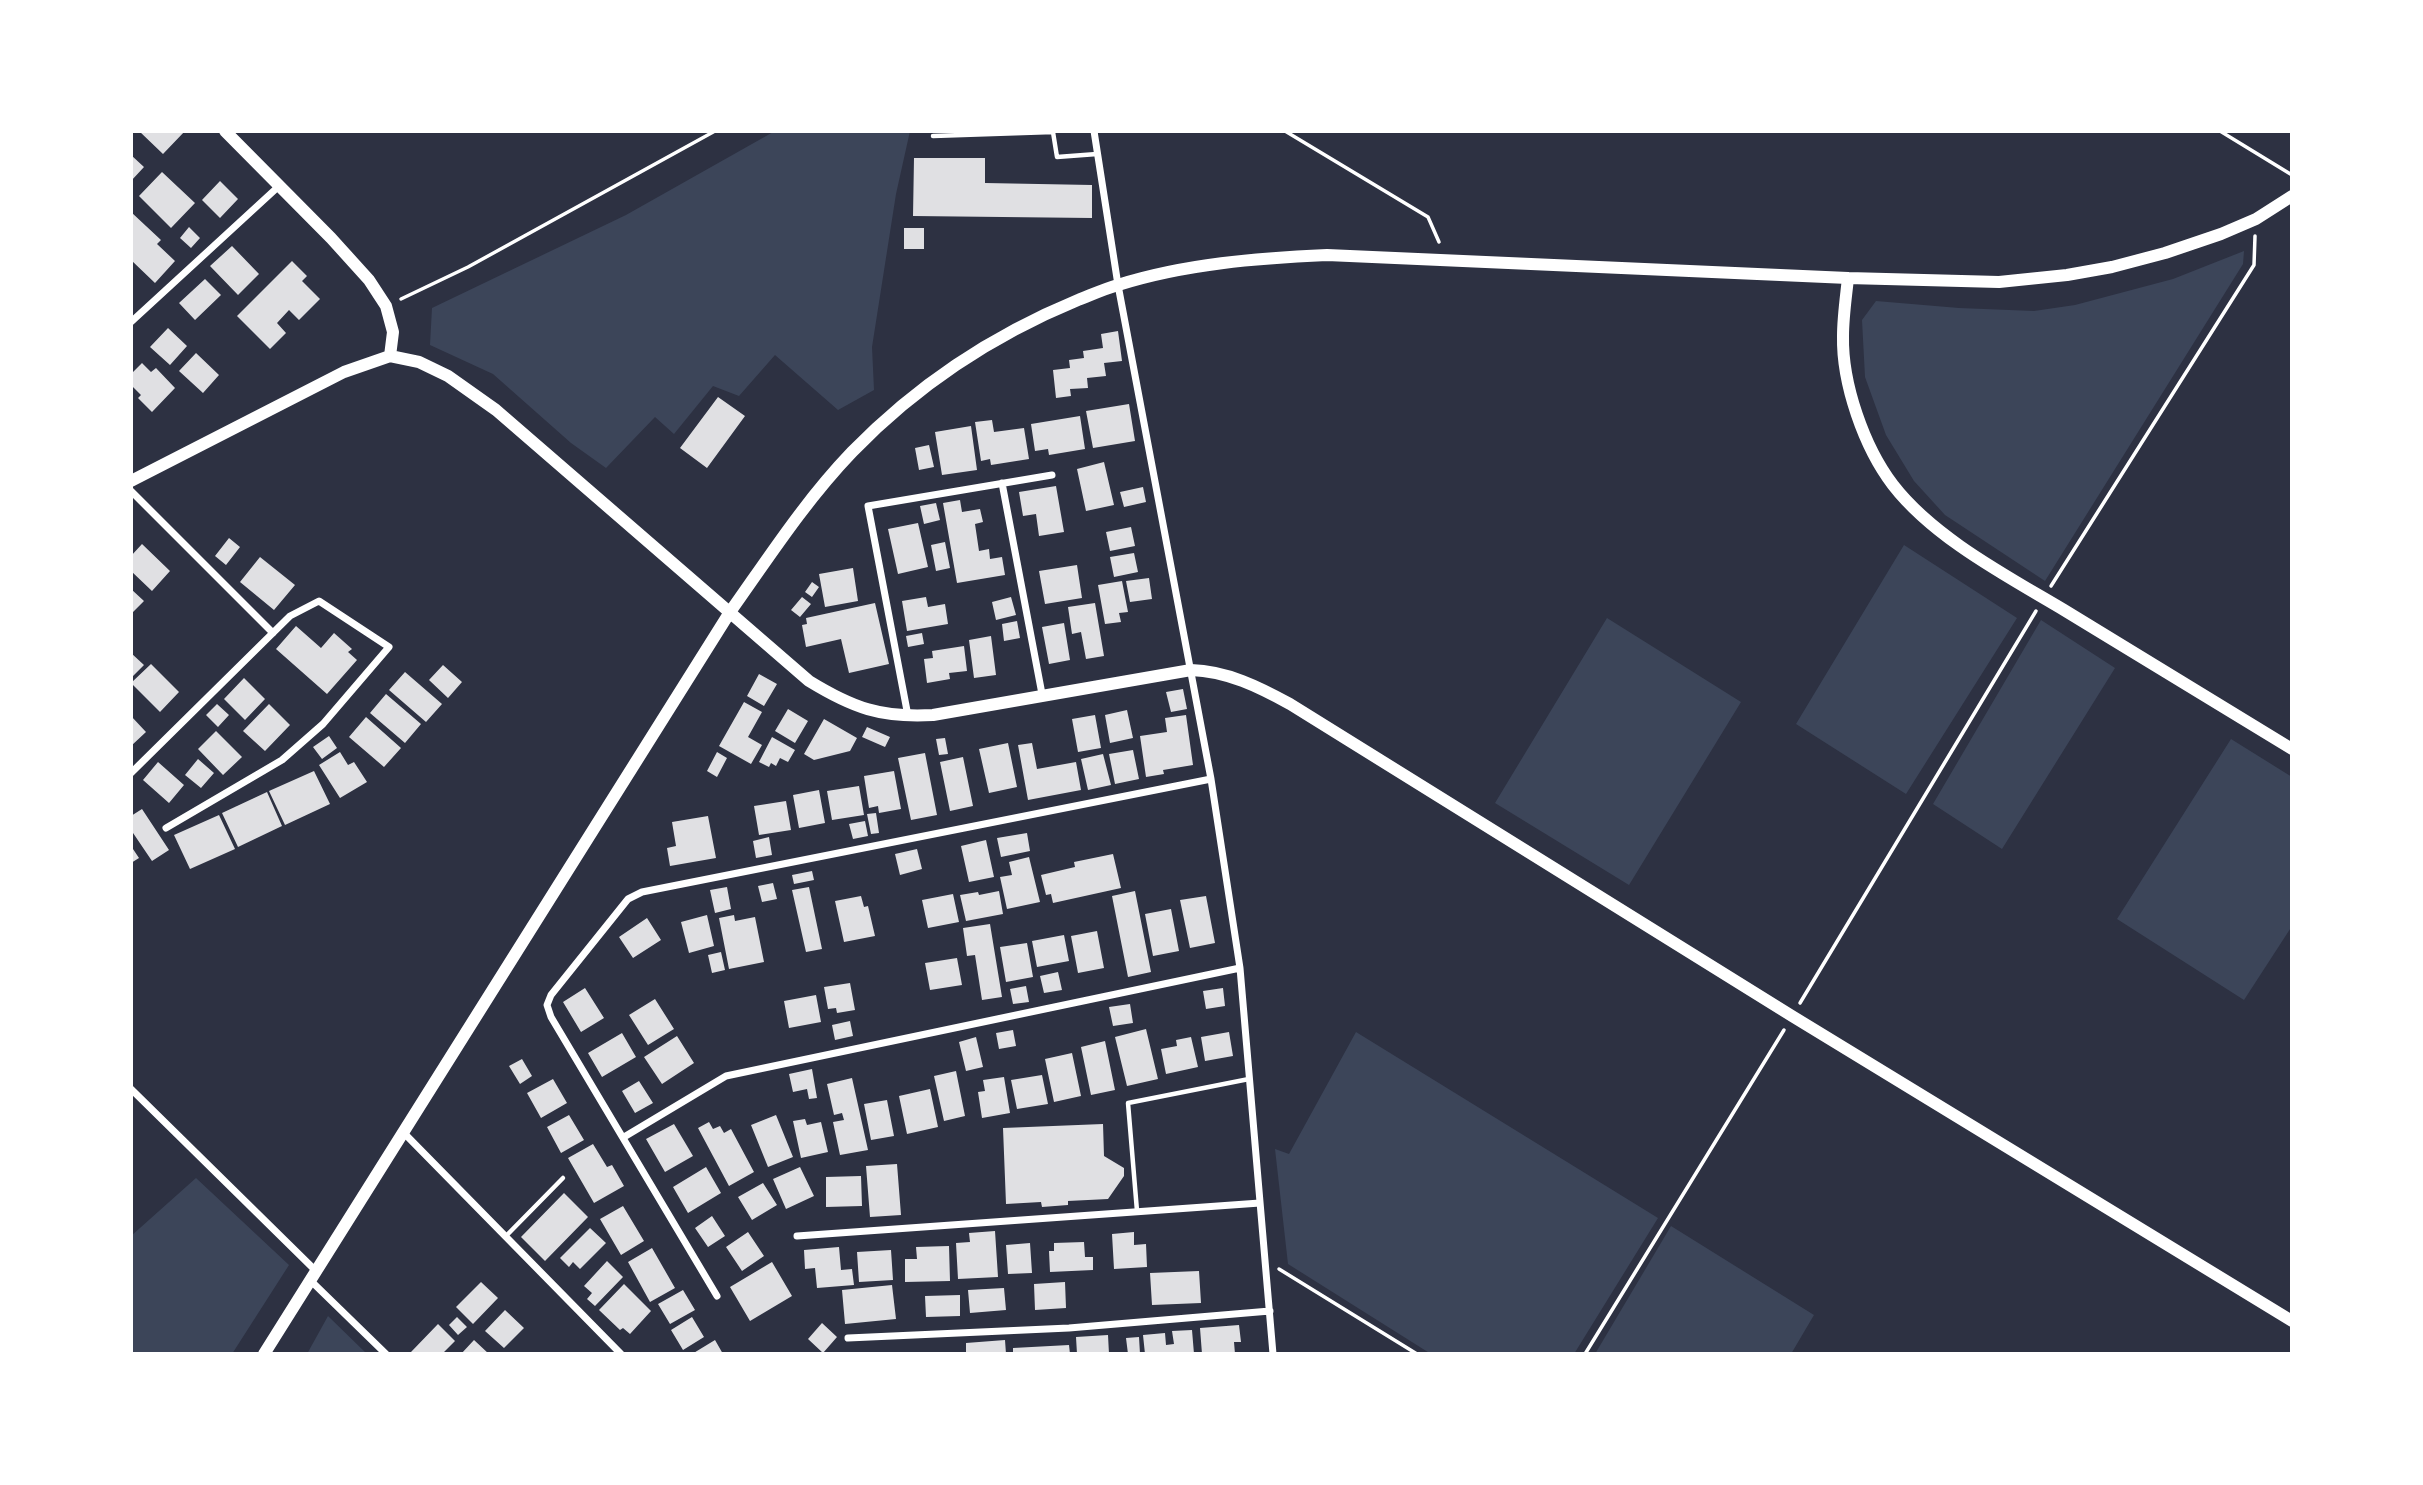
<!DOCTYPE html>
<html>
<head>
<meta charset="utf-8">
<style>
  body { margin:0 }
  #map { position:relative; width:2423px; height:1485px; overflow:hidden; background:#2d3142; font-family:"Space Grotesk",sans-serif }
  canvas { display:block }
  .frame { position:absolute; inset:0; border:133px solid #fff; pointer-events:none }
</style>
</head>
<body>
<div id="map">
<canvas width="2423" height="1485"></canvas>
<div class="frame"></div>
</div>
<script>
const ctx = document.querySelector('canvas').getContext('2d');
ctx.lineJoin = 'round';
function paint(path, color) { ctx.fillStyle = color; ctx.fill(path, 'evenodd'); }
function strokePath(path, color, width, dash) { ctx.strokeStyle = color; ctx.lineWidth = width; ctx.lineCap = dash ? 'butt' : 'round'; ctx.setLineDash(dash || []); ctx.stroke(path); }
paint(new Path2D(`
  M775 131H910L896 194 872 347 874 390 838 410 775 355 739 396 713 386 674 434 655 417 606 468 571 443 493 374 430 345 432 308 626 215Z
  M2244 251 2243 264 2045 581 1945 515 1914 481 1886 435 1865 377 1862 320 1876 301 1959 308 2034 311 2075 305 2173 279Z
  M1904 545 2017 618 1906 794 1796 724Z
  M1607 618 1741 702 1629 885 1495 803Z
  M2041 620 2115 668 2002 849 1933 804Z
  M2231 739 2292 777V926L2244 1000 2117 919Z
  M1356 1032 1658 1218 1574 1354H1431L1288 1264 1275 1149 1289 1154Z
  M196 1178 289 1265 232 1354H131V1236Z
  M1671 1226 1814 1315 1791 1354H1595Z
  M328 1316 367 1354H307Z`), '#3c4559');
paint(new Path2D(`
  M139 131H185L163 154Z
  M131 155 144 167 131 181Z
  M914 158H985V183L1092 185V218L913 216Z
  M162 172 195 203 171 228 139 196Z
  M220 181 238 199 220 218 202 200Z
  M131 212 161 240 157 244 175 261 155 283 131 260Z
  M189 227 200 238 191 248 180 238Z
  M904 228H924V249H904Z
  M232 246 259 274 238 295 210 266Z
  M292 261 307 276 302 281 320 299 299 320 289 310 277 323 286 333 270 349 237 316Z
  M205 279 221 295 195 320 179 303Z
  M168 328 187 346 170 365 150 347Z
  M1118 331 1122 361 1104 363 1106 376 1087 378 1088 388 1070 389 1071 396 1056 398 1053 370 1070 368 1069 360 1084 358 1083 351 1103 348 1101 334Z
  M196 353 219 375 203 393 179 371Z
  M142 363 151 372 156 368 175 388 152 412 138 398 141 395 131 385V374Z
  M718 397 745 416 707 468 680 448Z
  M1129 404 1135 441 1093 448 1086 411Z
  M1080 416 1085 449 1049 455 1048 449 1035 451 1031 424Z
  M992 420 994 432 1024 428 1029 459 991 465 990 459 981 461 975 422Z
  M971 426 977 470 942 475 935 432Z
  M929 445 934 467 919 470 915 448Z
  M1104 462 1114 505 1086 511 1077 469Z
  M1056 486 1064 532 1039 536 1036 514 1023 516 1019 492Z
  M1143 487 1146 502 1124 507 1120 492Z
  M960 500 962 512 980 509 983 522 975 524 979 551 989 549 990 559 1002 557 1005 575 957 583 943 503Z
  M936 503 940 520 924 524 920 506Z
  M918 523 928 567 898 574 888 529Z
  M1131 527 1135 546 1110 551 1106 532Z
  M229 538 240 547 226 565 215 556Z
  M945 542 950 568 936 571 931 545Z
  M142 544 170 571 152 591 131 571V556Z
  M1134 553 1138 572 1114 577 1110 557Z
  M260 557 295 585 274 610 240 582Z
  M1077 565 1082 598 1045 604 1039 571Z
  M853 568 858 601 825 607 819 574Z
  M1149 578 1152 599 1130 602 1126 581Z
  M1122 581 1128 612 1119 613 1121 622 1105 624 1098 585Z
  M812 582 819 587 812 597 805 592Z
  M131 589 144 601 131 614Z
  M802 597 811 604 800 617 791 610Z
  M926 597 928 607 945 604 948 624 907 631 902 601Z
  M1011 597 1016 615 996 620 992 602Z
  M875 603 889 664 849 673 841 639 806 647 802 625 807 624 806 618Z
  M1095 603 1104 656 1086 659 1081 632 1072 634 1068 607Z
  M1017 621 1020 638 1004 641 1002 624Z
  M1064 623 1070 660 1049 664 1042 627Z
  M296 626 321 648 334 633 352 649 348 652 357 660 327 694 276 649Z
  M922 633 924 644 908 647 906 636Z
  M991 636 996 675 974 678 969 640Z
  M964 646 967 671 949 673 950 679 927 683 924 659 933 658 932 651Z
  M131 653 144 665 131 678Z
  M151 664 179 692 160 712 131 683Z
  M443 665 462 682 448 698 429 680Z
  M405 672 442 704 426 722 389 690Z
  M759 674 777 684 764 706 747 696Z
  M244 678 265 699 245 720 224 699Z
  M1183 689 1187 709 1171 712 1166 692Z
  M386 694 421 724 405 743 370 713Z
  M744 702 762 712 748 737 762 745 751 764 719 746Z
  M217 704 229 715 218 727 206 715Z
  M269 704 290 725 265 751 243 731Z
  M788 709 808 721 795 743 775 731Z
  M1127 710 1133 738 1110 743 1105 715Z
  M1095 715 1101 748 1078 752 1072 719Z
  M1186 715 1193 765 1163 770 1164 774 1146 777 1140 736 1167 732 1165 718Z
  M131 716 146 732 131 746Z
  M366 717 401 748 384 767 349 737Z
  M824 719 857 738 850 751 814 760 804 754Z
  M867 727 890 737 885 747 862 737Z
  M216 731 242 757 223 775 198 749Z
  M329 736 337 748 322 759 313 747Z
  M772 737 795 750 788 762 780 758 776 766 771 763 769 767 759 762Z
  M945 738 948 754 939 755 936 739Z
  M1008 743 1017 787 989 793 979 749Z
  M1032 743 1037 769 1076 762 1081 790 1028 800 1018 745Z
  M1133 750 1139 779 1115 784 1109 754Z
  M340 752 348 765 354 762 367 782 340 798 319 765Z
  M717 752 727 758 717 777 707 771Z
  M925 753 937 815 911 820 898 758Z
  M1103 754 1111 785 1088 790 1081 759Z
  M963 757 973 806 950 811 940 762Z
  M198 759 214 773 201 788 185 775Z
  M158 762 184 785 169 803 143 780Z
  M314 771 330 804 285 825 269 791Z
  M894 771 901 809 879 813 878 806 869 808 864 776Z
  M859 786 864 815 832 820 827 791Z
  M819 790 825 823 799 828 793 795Z
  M267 792 282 826 238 847 222 813Z
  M786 801 791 830 759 835 754 806Z
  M142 809 169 850 152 861 131 830V816Z
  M876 813 879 833 871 834 867 814Z
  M219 815 235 849 190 869 174 835Z
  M708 816 716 858 670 866 667 848 676 846 672 822Z
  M865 821 868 836 853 839 849 824Z
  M1027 833 1030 851 1001 857 997 838Z
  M769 837 772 855 756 858 753 841Z
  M986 840 994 877 969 882 961 846Z
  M131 846 139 858 131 863Z
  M917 849 922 869 900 875 895 854Z
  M1113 854 1121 888 1053 903 1051 894 1046 895 1041 875 1075 867 1074 862Z
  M1029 857 1040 902 1007 909 1000 877 1012 875 1009 862Z
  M812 871 814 880 794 884 792 875Z
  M773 883 777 899 762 902 758 886Z
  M727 887 731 909 715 913 710 890Z
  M809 887 822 949 806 952 792 890Z
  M999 891 1003 914 966 921 960 895 978 892 979 895Z
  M1135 891 1151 972 1128 977 1112 896Z
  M953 894 959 922 928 928 922 900Z
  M861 896 864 907 868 906 875 936 844 942 835 901Z
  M1206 896 1215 943 1190 948 1180 900Z
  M1171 909 1179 951 1153 956 1145 914Z
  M707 915 714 946 689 953 681 922Z
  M734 915 735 921 755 917 764 962 729 969 719 918Z
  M647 918 661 940 633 958 619 937Z
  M990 924 1002 997 982 1000 975 955 967 956 963 928Z
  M1097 931 1104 968 1078 973 1071 936Z
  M1064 935 1069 961 1037 967 1032 941Z
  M1027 943 1033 977 1006 982 1000 947Z
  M721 952 725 970 712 973 708 955Z
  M957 958 962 985 930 990 925 963Z
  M1058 972 1062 990 1044 993 1040 976Z
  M850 983 855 1010 837 1013 836 1008 828 1009 824 987Z
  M1026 986 1029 1002 1013 1004 1010 989Z
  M585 988 604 1018 581 1032 563 1002Z
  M1223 988 1225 1006 1206 1009 1203 991Z
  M816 995 821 1022 789 1028 784 1001Z
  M655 999 674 1029 648 1045 629 1015Z
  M1130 1004 1133 1023 1113 1026 1109 1007Z
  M850 1021 853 1036 835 1040 832 1025Z
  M1146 1029 1158 1079 1127 1086 1115 1037Z
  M1013 1030 1016 1046 999 1049 996 1033Z
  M1229 1032 1233 1056 1205 1061 1201 1037Z
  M622 1033 636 1057 602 1077 588 1053Z
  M677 1036 694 1063 662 1084 644 1057Z
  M976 1037 983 1067 966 1071 959 1042Z
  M1191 1037 1198 1067 1166 1074 1161 1049 1177 1046 1176 1040Z
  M1105 1041 1115 1090 1091 1095 1081 1047Z
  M1072 1053 1081 1096 1054 1102 1045 1059Z
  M522 1059 532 1076 520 1084 509 1066Z
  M812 1069 817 1098 809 1099 807 1089 793 1092 789 1074Z
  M956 1071 965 1116 944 1121 934 1076Z
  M1042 1075 1048 1104 1017 1109 1011 1080Z
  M1004 1077 1010 1113 982 1118 978 1092 985 1091 983 1080Z
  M852 1078 868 1150 840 1155 833 1122 844 1120 842 1113 834 1115 827 1084Z
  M553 1079 567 1103 541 1118 527 1093Z
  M639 1081 653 1103 635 1113 622 1091Z
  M930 1089 938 1127 907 1134 899 1096Z
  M887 1100 894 1136 871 1140 864 1104Z
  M569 1115 584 1140 561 1153 547 1127Z
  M776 1115 793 1157 768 1167 751 1125Z
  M805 1119 807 1125 821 1122 828 1152 801 1158 793 1121Z
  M709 1122 713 1129 720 1126 724 1133 731 1129 754 1172 729 1186 698 1128Z
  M674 1124 693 1156 665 1172 646 1139Z
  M1103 1124 1104 1156 1124 1168V1176L1108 1199 1068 1201V1205L1042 1207 1041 1202 1006 1204 1003 1128Z
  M593 1144 607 1167 612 1165 624 1186 594 1203 568 1158Z
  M897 1164 901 1215 870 1217 866 1166Z
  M706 1167 721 1193 688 1213 673 1187Z
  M800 1167 814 1196 786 1209 773 1179Z
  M861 1176 862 1206 826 1207V1177Z
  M763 1183 777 1205 752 1220 738 1197Z
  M564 1193 588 1217 545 1261 521 1237Z
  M623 1206 644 1241 621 1255 600 1219Z
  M712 1216 725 1236 708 1247 695 1228Z
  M590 1228 606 1243 580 1269 573 1262 569 1267 560 1258Z
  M995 1231 998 1277 958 1279 956 1243 970 1242 969 1233Z
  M748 1232 764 1256 742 1271 726 1247Z
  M1134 1232V1245L1146 1244 1147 1267 1114 1269 1112 1234Z
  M1084 1242 1085 1257H1093V1270L1050 1272 1049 1251H1054V1243Z
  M1030 1243 1032 1273 1008 1274 1006 1245Z
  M949 1246 950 1281 905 1282V1259H917L916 1247Z
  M839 1247 841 1270 852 1269 854 1285 817 1288 815 1268 805 1269 804 1250Z
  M652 1248 675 1288 650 1302 628 1262Z
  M891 1250 893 1280 859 1282 857 1252Z
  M607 1261 623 1277 595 1306 587 1299 592 1293 584 1286Z
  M772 1262 792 1296 750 1321 730 1287Z
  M1199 1271 1201 1303 1152 1305 1150 1273Z
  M481 1282 498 1298 473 1324 456 1307Z
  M1065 1282 1066 1308 1035 1310 1034 1284Z
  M624 1284 651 1311 630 1334 623 1328 620 1330 599 1310Z
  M892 1285 896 1319 845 1324 842 1290Z
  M1004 1288 1006 1310 970 1313 968 1290Z
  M683 1290 695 1310 670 1324 658 1304Z
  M960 1295V1316L926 1317 925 1296Z
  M505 1310 524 1328 504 1348 485 1331Z
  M457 1317 467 1327 458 1335 449 1325Z
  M692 1317 704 1337 683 1350 671 1330Z
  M822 1323 837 1337 823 1353 808 1339Z
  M438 1324 455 1341 442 1354H412L411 1352Z
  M1239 1325 1241 1342H1234L1235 1354H1202L1200 1328Z
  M1192 1330 1194 1354H1145L1143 1335 1165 1333 1166 1345 1174 1344 1172 1331Z
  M1108 1335 1109 1354H1077L1076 1337Z
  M1139 1337 1140 1354H1128L1126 1338Z
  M474 1340 489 1354H461Z
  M715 1340 723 1354H692Z
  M1005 1340 1006 1354H966V1343Z
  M1069 1345 1070 1354H1013V1348Z`), '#e0e0e3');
strokePath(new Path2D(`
  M1285 131 1428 217 1439 242
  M2220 131 2292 175
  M401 299 468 267 715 131
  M2051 586 2254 265 2255 236
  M1800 1003 2036 611
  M1279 1269 1417 1354
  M1585 1354 1784 1030`), '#fff', 3.5);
strokePath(new Path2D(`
  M933 136 1053 132 1057 157 1097 154
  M1137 1211 1128 1103 1249 1079
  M506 1236 563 1178`), '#fff', 4.5);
strokePath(new Path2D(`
  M1094 131 1118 285 1211 779 1240 968 1273 1354
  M131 322 279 186
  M1002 483 1042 694
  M131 491 273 633
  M908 716 868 506 1052 475
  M131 773 290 616 319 601 389 647 323 724 282 760 166 828
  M131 1089 316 1271
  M403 1132 621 1354
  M624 1137 726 1076 1240 968
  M797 1236 1260 1203
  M310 1280 386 1354
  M717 1296 551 1017 547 1005 551 995 628 899 642 892 1211 779
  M848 1338 1069 1328 1270 1311`), '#fff', 7);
strokePath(new Path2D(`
  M225 131 331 238 369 280 386 306 393 332 390 356
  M1848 278C1846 297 1843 317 1843 336 1842 384 1864 447 1893 485 1934 538 2007 576 2064 610 2140 657 2216 703 2292 749
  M131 481 344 372 390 356 419 362 448 376 496 410 809 681C853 708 881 718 933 715L1191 670C1227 671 1259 687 1290 704L1792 1016 2292 1321
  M264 1354 730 612C769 557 805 501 852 452 916 386 993 335 1078 300 1091 295 1104 289 1118 285 1184 264 1258 258 1327 255L1848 278 1999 282 2067 275 2112 267 2165 253 2221 234 2256 219 2292 196`), '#fff', 12);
</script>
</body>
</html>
